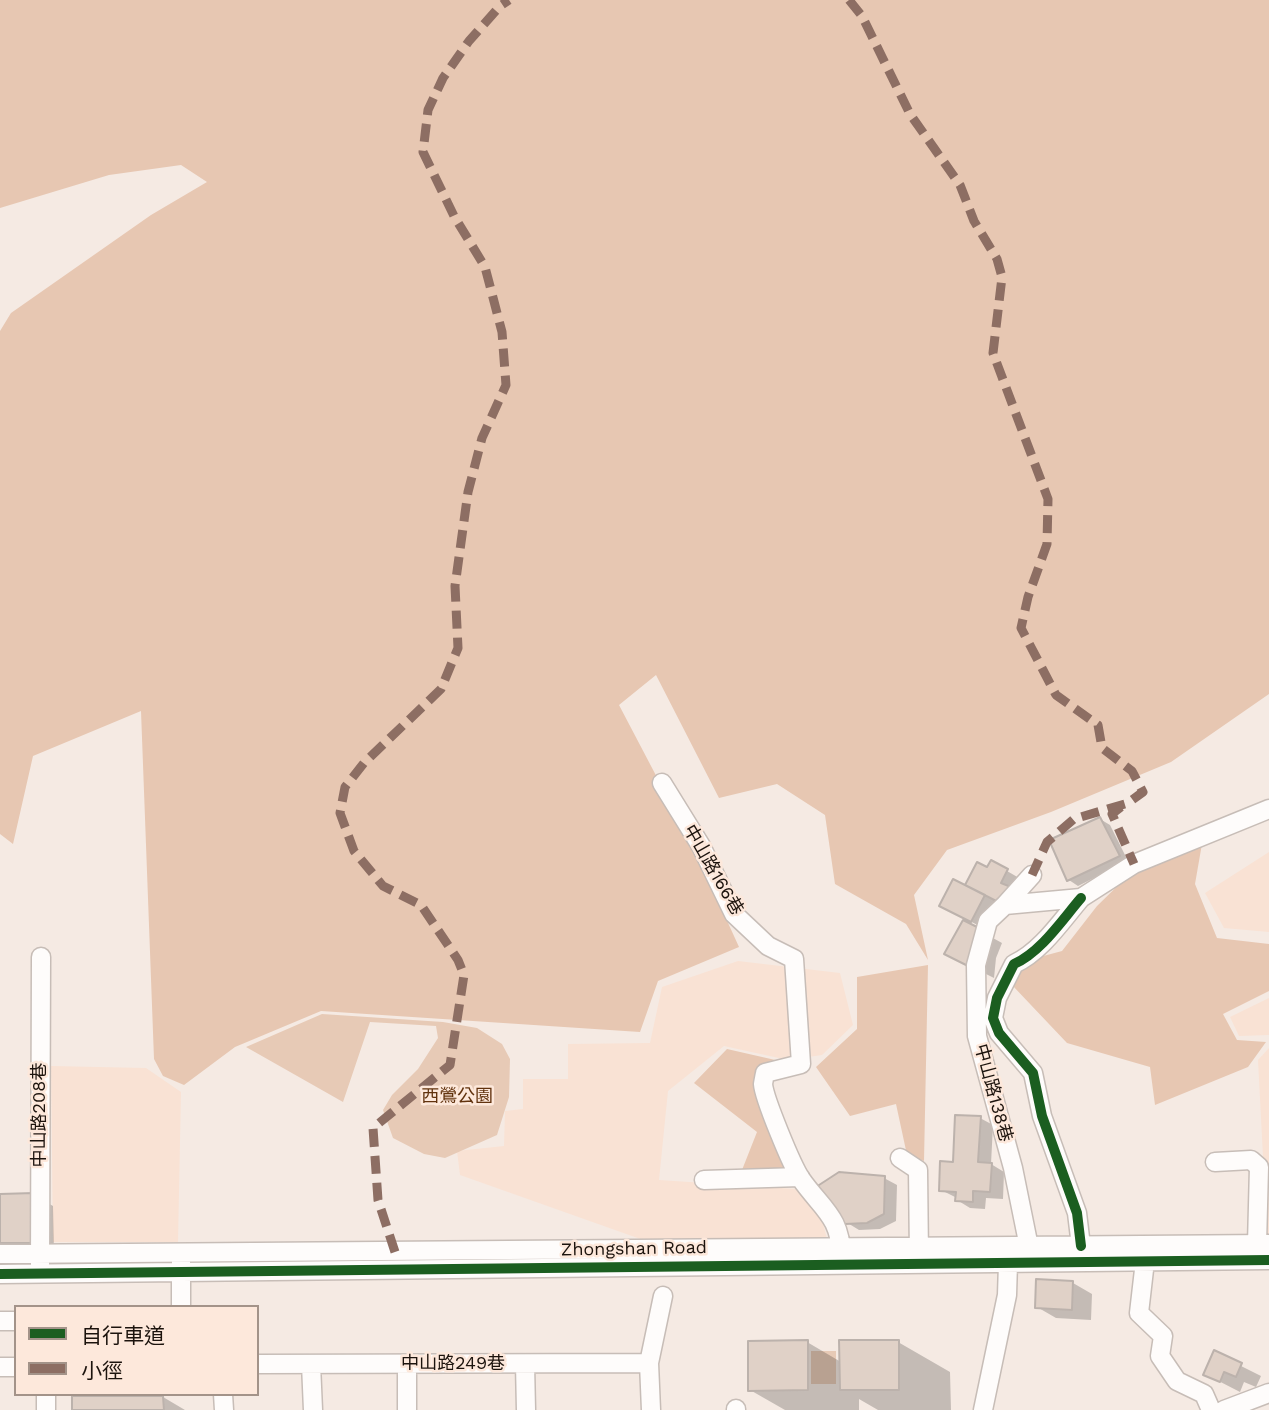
<!DOCTYPE html>
<html>
<head>
<meta charset="utf-8">
<style>
  body { margin:0 }
  #map { position:relative; width:1269px; height:1410px; overflow:hidden; background:#f5eae3; font-family:"Work Sans","Noto Sans TC",sans-serif }
  canvas { display:block }
  .legend { position:absolute; left:14px; top:1305px; width:245px; height:91px; box-sizing:border-box; background:#fde8db; border:2px solid #a39389; margin:0; padding:9px 12px; list-style:none; font-size:21px; color:#1c130d }
  .legend li { display:flex; align-items:center; gap:14px; height:35px }
  .legend b { width:35px; border:2px solid #a39389 }
</style>
</head>
<body>
<div id="map">
<canvas width="1269" height="1410"></canvas>
<ul class="legend">
<li><b style="height:9px;background:#1b5e20"></b>自行車道</li>
<li><b style="height:9px;background:#8d6e63"></b>小徑</li>
</ul>
</div>
<script>
const ctx = document.querySelector('canvas').getContext('2d');
ctx.lineJoin = 'round';
function paint(path, color) { ctx.fillStyle = color; ctx.fill(path, 'evenodd'); }
function strokePath(path, color, width, dash) { ctx.strokeStyle = color; ctx.lineWidth = width; ctx.lineCap = dash ? 'butt' : 'round'; ctx.setLineDash(dash || []); ctx.stroke(path); }
function label(font, color, halo, rows, align = 'center') {
  ctx.font = font + ' "Work Sans","Noto Sans TC",sans-serif'; ctx.lineWidth = 5; ctx.setLineDash([]); ctx.textBaseline = 'middle'; ctx.strokeStyle = halo; ctx.fillStyle = color; for (const [text, x, y, turn = 0] of rows) {
    ctx.save(); ctx.translate(x, y); ctx.rotate((+turn || 0) * Math.PI / 180); ctx.textAlign = isNaN(turn) ? turn : align; if (halo) ctx.strokeText(text, 0, 0); ctx.fillText(text, 0, 0); ctx.restore();
  }
}
paint(new Path2D(`
  M1269 852V932L1224 928 1205 893Z
  M738 961 840 973 853 1025 822 1055 788 1060 724 1046 668 1091 659 1180 796 1189 821 1215 827 1239 646 1241 460 1175 457 1151 504 1146 505 1111 523 1109V1079H568V1044L650 1043 662 987Z
  M1269 998V1035L1239 1036 1230 1017Z
  M1269 1048V1234H1267L1258 1060Z
  M51 1066 146 1068 181 1092 178 1242H53Z`), '#f9e2d4');
paint(new Path2D(`
  M322 1014 443 1022 477 1028 502 1044 510 1059 509 1097 497 1135 445 1158 424 1154 393 1138 383 1110 392 1095 418 1069 438 1038 436 1026 370 1022 343 1102 246 1047Z
  M811 1351H836V1384H811Z`), '#e7cab6');
paint(new Path2D(`
  M0 0H1269V694L1171 762 1051 812 947 850 914 895 928 960 906 924 835 884 825 815 777 784 719 798 656 675 619 705 693 846 739 947 658 981 640 1032 321 1011 235 1047 184 1085 163 1076 154 1059 141 711 33 756 13 844 0 834V331L11 313 151 215 207 182 181 165 109 175 0 208Z
  M1203 838 1195 884 1217 938 1269 944V991L1223 1014 1237 1040 1266 1042 1248 1067 1155 1105 1150 1067 1067 1043 1012 985 1021 962 1062 951 1097 906 1141 863Z
  M928 965 924 1161 907 1155 896 1104 850 1116 816 1067 857 1029V977Z
  M727 1049 784 1062 761 1066 754 1085 792 1174 742 1170 757 1132 694 1083Z`), '#e7c7b2');
paint(new Path2D(`
  M1100 819 1110 825 1128 861 1078 886 1069 880 1051 841Z
  M988 870 1007 871 1026 882 1020 895 1029 900 1022 913 1005 905 991 932 960 916 966 887Z
  M982 932 1002 943 996 958 994 978 966 964Z
  M980 1118 993 1125 991 1164 1004 1172 1003 1199 986 1198 985 1209 970 1208 957 1200V1198L941 1190Z
  M884 1178 897 1185 896 1221 880 1229 859 1230 846 1222Z
  M0 1195H34L53 1206 54 1253 0 1254Z
  M1073 1283 1092 1294 1091 1320 1056 1318 1037 1307Z
  M807 1342 841 1362 898 1342 950 1372 951 1410H878L859 1399V1410H785L750 1390Z
  M1215 1353 1261 1376 1256 1387 1244 1382 1240 1392 1205 1374Z
  M163 1397 185 1410H74Z`), '#0003');
const building = new Path2D(`
  M1100 817 1120 856 1067 881 1049 840Z
  M991 860 1008 869 1001 883 1011 887 1002 904 965 885 977 862 987 867Z
  M953 879 985 895 971 922 939 906Z
  M963 920 983 930 974 969 944 954Z
  M955 1115 981 1116 978 1162 992 1163 990 1192 973 1191V1202L955 1201 956 1192 939 1191 940 1161 953 1162Z
  M839 1172 885 1176 884 1214 867 1223 845 1224 816 1187Z
  M34 1193 35 1243H0V1194Z
  M1036 1279 1073 1281 1072 1310 1035 1308Z
  M808 1340V1390L748 1391V1341Z
  M839 1340H899V1390H840Z
  M1214 1350 1242 1363 1236 1377 1224 1372 1220 1382 1203 1375Z
  M72 1396H163L164 1410H72Z`);
paint(building, '#e0d1c7');
strokePath(building, '#bcb2ac', 2);
const minor = new Path2D(`
  M662 783 701 846 734 914 768 946 794 959 801 1064 765 1073C765 1074 763 1083 763 1084 764 1098 792 1166 801 1179 821 1208 842 1217 841 1258
  M1005 905 1081 898 1134 864 1269 809
  M900 1158 918 1170 919 1257
  M1215 1162 1251 1160 1259 1167 1257 1244
  M704 1180 800 1177
  M1081 1246 1077 1213 1042 1116 1033 1073 999 1033 993 1018 997 998 1014 964C1041 952 1062 920 1081 898
  M1029 1247 1013 1168 977 1036 976 965 988 921 1005 905 1032 875
  M0 1254 1269 1244
  M181 1260V1307
  M1145 1261 1139 1313 1163 1336 1160 1356 1177 1381 1204 1394 1211 1410
  M40 1265 41 957
  M0 1274 1269 1260
  M0 1321H16
  M257 1364 649 1363
  M311 1364 313 1410
  M407 1364V1410
  M525 1364 526 1410
  M0 1367H16
  M46 1394V1410
  M223 1394 224 1410
  M736 1409V1410
  M651 1410 649 1363 663 1296
  M983 1410 1007 1295 1008 1263
  M1224 1410 1269 1393`);
strokePath(minor, '#c7bdb7', 21);
strokePath(minor, '#fefcfb', 18);
strokePath(new Path2D(`
  M849 0 862 16 910 114 960 185 974 221 997 259 1002 277 993 353 1048 499 1047 544 1028 597 1021 628 1056 695 1098 725 1102 748 1132 771 1143 792 1128 803 1074 819 1047 842 1032 875
  M1121 807 1112 814 1134 864
  M395 1252 378 1200 373 1128 450 1065 464 975 458 960 421 905 383 886 354 851 340 813 345 787 364 763 441 689 458 648 455 586 468 492 482 438 506 385 502 332 485 267 454 216 423 152 428 110 443 78 469 41 500 6 509 0`), '#8d6e63', 9, [18, 9]);
strokePath(new Path2D(`
  M1081 1246 1077 1213 1042 1116 1033 1073 999 1033 993 1018 997 998 1014 964C1041 952 1062 920 1081 898
  M0 1274 1269 1260`), '#1b5e20', 10);
label('18px', '#1c130d', '#fde8db', [
  ["中山路166巷",713,870,60],
  ["中山路138巷",993,1093,75],
  ["中山路208巷",40,1115,-90],
  ["Zhongshan Road",634,1249,-1],
  ["中山路249巷",453,1364]
]);
label('18px', '#61320d', '#fde8db', [
  ["西鶯公園",457,1097]
]);
</script>
</body>
</html>
